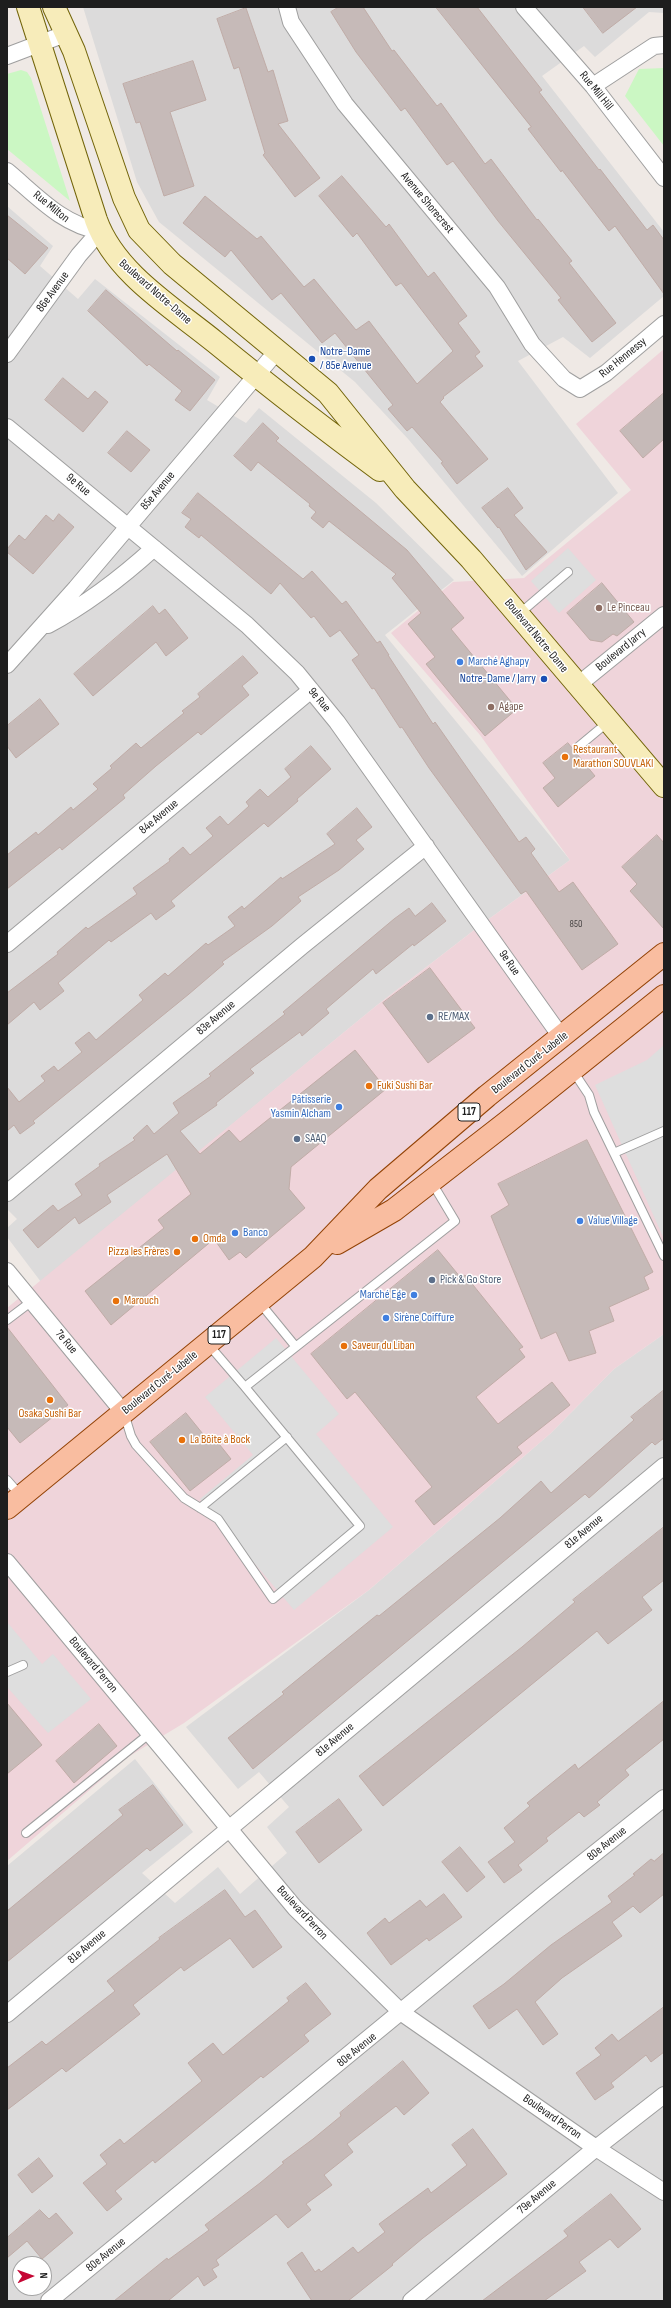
<!DOCTYPE html>
<html>
<head>
<meta charset="utf-8">
<style>
  body { margin:0 }
  #map { position:relative; width:671px; height:2308px; overflow:hidden; background:#efe9e5; font-family:"Sofia Sans Condensed",sans-serif }
  canvas { display:block }
  .frame { position:absolute; inset:0; border:8px solid #1e1e1e; pointer-events:none }
  .north { position:absolute; left:12px; top:2256px; width:40px; height:40px; box-sizing:border-box; background:#fff; border:1px solid #a5a5a5; border-radius:50%; rotate:88deg; font-size:11px; font-weight:700; line-height:16px; text-align:center; color:#1e1e1e }
  .north::after { content:''; display:block; margin:auto; width:14px; height:18px; background:#c50734; clip-path:polygon(50% 0,100% 100%,50% 72%,0 100%) }
</style>
</head>
<body>
<div id="map">
<canvas width="671" height="2308"></canvas>
<div class="frame"></div>
<div class="north">N</div>
</div>
<script>
const ctx = document.querySelector('canvas').getContext('2d');
ctx.lineJoin = 'round';
function paint(path, color) { ctx.fillStyle = color; ctx.fill(path, 'evenodd'); }
function strokePath(path, color, width, dash) { ctx.strokeStyle = color; ctx.lineWidth = width; ctx.lineCap = dash ? 'butt' : 'round'; ctx.setLineDash(dash || []); ctx.stroke(path); }
function label(font, color, halo, rows, align = 'center') {
  ctx.font = font + ' "Sofia Sans Condensed",sans-serif'; ctx.lineWidth = 3; ctx.setLineDash([]); ctx.textBaseline = 'middle'; ctx.strokeStyle = halo; ctx.fillStyle = color; for (const [text, x, y, turn = 0] of rows) {
    ctx.save(); ctx.translate(x, y); ctx.rotate((+turn || 0) * Math.PI / 180); ctx.textAlign = isNaN(turn) ? turn : align; if (halo) ctx.strokeText(text, 0, 0); ctx.fillText(text, 0, 0); ctx.restore();
  }
}
paint(new Path2D(`
  M83 7H664V13L649 12 595 57 584 46 542 76 664 232V296L590 358 563 337 518 361 618 493 522 576 409 440 355 382 159 222 137 182Z
  M7 206 53 246 40 266 78 299 95 279 220 377 207 400 246 423 259 408 376 503 454 580 385 635 570 860 482 924 376 1006 41 1282 7 1237V1228L17 1219 7 1209Z
  M664 1334V2301H7V1866L135 1759 193 1832 142 1873 175 1903 218 1867 240 1894 287 1853 267 1827 289 1807 259 1772 238 1789 186 1727 369 1590 551 1433 614 1369ZM20 2264H44V2288H20Z`), '#dcdbdb');
paint(new Path2D(`
  M664 349V1334L614 1369 551 1433 369 1590 184 1723 128 1757 7 1861V1308L376 1006 482 924 570 860 480 735 391 633 453 582 524 578 631 490 576 424Z`), '#efd4da');
paint(new Path2D(`
  M664 68V146L625 96 639 69Z
  M21 70 27 72 31 78 70 201 7 149V74Z`), '#cbf7c3');
paint(new Path2D(`
  M568 548 596 580 559 613 531 581Z
  M664 1045V1239L595 1085 647 1060Z
  M276 1338 339 1414 316 1434 393 1527 294 1610 200 1499 253 1455 205 1397Z
  M7 1622 42 1664 53 1654 91 1699 48 1733 7 1687Z`), '#dedede');
const building = new Path2D(`
  M339 7H363L392 51 394 50 437 106 441 103 485 164 491 159 537 220 538 219 572 261 569 263 616 323 592 342 558 300 561 298 498 221 453 161 447 165 405 108 401 111 356 52 331 12Z
  M436 7H477L542 90 539 92 599 170 600 169 647 230 653 225 664 240V294L615 226 609 231 562 170 561 172 528 129 531 127Z
  M583 7H637L603 33Z
  M246 8 268 72 273 70 288 121 278 124 320 178 295 197 263 155 265 153 239 67 234 69 217 19Z
  M193 61 206 100 170 112 194 186 164 196 140 122 136 123 123 84Z
  M342 176 386 227 389 224 428 277 434 272 467 316 458 323 480 352 475 356 483 366 443 397 444 398 440 402 488 459 457 484 441 463 443 462 412 427 407 431 388 409 393 405 335 333 322 343 281 293 272 300 231 250 225 257 183 223 205 196 257 239 261 236 304 287 314 279 356 330 369 321 417 384 453 351 401 283 396 286 357 233 353 237 319 196Z
  M7 215 48 248 25 274 7 258Z
  M106 290 177 351 178 350 215 380 190 411 175 400 182 391 149 364 147 366 88 311Z
  M63 378 88 399 95 391 108 402 83 432 45 400Z
  M664 393V439L643 458 620 431Z
  M263 423 279 438 276 441 407 550 464 618 451 629 517 709 485 736 426 664 435 657 408 624 421 613 392 578 396 574 329 521 323 528 311 518 316 512 309 506 310 504 258 462 251 471 234 456Z
  M127 431 150 450 131 472 108 453Z
  M508 488 523 508 514 515 547 552 526 570 499 527 498 528 482 508Z
  M198 493 303 579 312 571 342 604 346 601 377 643 380 641 389 655H388L433 724 435 722 519 842 526 837 535 849 531 853 559 892 573 882 618 944 582 970 526 891 521 894 429 768 402 727 400 728 374 688 372 689 352 660 359 655 340 630 330 637 314 616 311 618 280 583 271 594 201 535 199 538 185 527 191 519 182 513Z
  M59 514 74 527 33 574 7 552V549L19 535 25 540 46 515 53 521Z
  M602 583 634 622 617 636 613 634 602 642 590 640 567 613Z
  M153 606 159 614 165 609 188 638 166 656 156 642 93 696 74 674Z
  M243 656 258 673 242 686 249 695 201 735 198 732 156 766 123 795 125 798 62 850 60 847 7 889V855L36 832 38 835 71 807 73 810 98 789 93 784 112 768 110 766 136 743 141 748 184 713 182 711 200 697 198 694Z
  M40 699 59 724 16 758 7 746V726Z
  M568 743 595 776 558 807 543 788 555 778 543 763Z
  M311 746 331 769 297 799 298 801 268 827 264 823 171 901 175 906 156 920 151 913 111 942 109 940 58 983 64 991 40 1010 34 1002 7 1025V993L58 954 57 952 86 927 88 929 137 894 133 888 170 861 169 859 183 847 190 855 213 836 206 828 220 816 228 825 249 806 246 802 260 789 268 797 291 777 285 769Z
  M357 808 372 827 356 840 364 849 339 870 298 897 301 901 272 926 222 962 224 964 189 994 33 1121 35 1123 20 1134 14 1125 7 1131V1087L19 1102 45 1081 41 1076 54 1066 58 1071 82 1052 75 1043 89 1032 96 1040 143 1000 139 995 165 973 168 976 206 943 208 945 235 926 228 917 242 906 244 909 281 877 282 879 335 844 327 834Z
  M657 835 664 843V929L630 891 637 884 622 867Z
  M432 903 446 921 414 946 413 944 376 974 373 969 326 1009 329 1013 316 1024 302 1036 300 1032 250 1069 254 1073 216 1103 217 1105 180 1131 200 1154 229 1130 240 1142 355 1050 386 1089 291 1167 289 1189 305 1208 246 1258 240 1252 229 1260 214 1239 111 1325 85 1291 164 1228 158 1220 191 1194 167 1154 107 1195 111 1202 79 1224 75 1217 38 1248 23 1230 53 1205 58 1211 82 1195 75 1184 100 1166 99 1164 135 1140 133 1138 147 1125 154 1134 179 1113 173 1103 211 1076 209 1074 285 1014 283 1012 394 919 409 908 415 916Z
  M430 968 475 1028 428 1063 383 1003Z
  M587 1140 653 1272 644 1277 649 1289 609 1307 614 1321 589 1331 596 1353 569 1361 556 1332 541 1339 491 1216 509 1205 498 1184Z
  M438 1250 461 1278 465 1275 523 1347 519 1349 525 1357 476 1397 498 1424 552 1382 570 1405 517 1447 522 1453 434 1525 415 1501 432 1487 355 1392 347 1399 311 1354Z
  M7 1327 68 1405 20 1443 7 1427Z
  M664 1390V1438L655 1445 652 1442 589 1498 585 1494 253 1769 228 1738 284 1694 282 1692 335 1649 377 1615 379 1616 500 1518 541 1481 551 1493 634 1420 631 1417Z
  M186 1413 207 1439 212 1435 231 1459 190 1491 150 1442Z
  M664 1527V1580L642 1597 652 1610 608 1644 597 1631 383 1806 359 1776 522 1647 575 1602 573 1600Z
  M664 1701V1739L625 1770 629 1775 597 1802 600 1805 584 1817 579 1812 546 1838 548 1841 518 1865 522 1870 504 1883 488 1862 515 1842 504 1828 530 1806 527 1803 575 1764 578 1769Z
  M7 1703 42 1745 7 1774Z
  M99 1724 117 1746 74 1783 56 1761Z
  M153 1785 183 1825 150 1851 147 1848 7 1962V1911L123 1815 119 1810Z
  M339 1799 362 1830 319 1863 296 1832Z
  M460 1847 485 1877 467 1892 442 1862Z
  M664 1853V1894L640 1913 633 1906 612 1922 622 1936 562 1978 535 2002 558 2034 543 2045 517 2009 489 2029 473 2006 504 1984 551 1945 612 1902 608 1896 635 1875 633 1874 651 1859 654 1861Z
  M225 1890 245 1917 255 1910 282 1947 253 1968 230 1938 184 1971 181 1967 133 2005 140 2014 66 2072 62 2068 7 2110V2068L42 2041 46 2045 115 1991 107 1981 160 1939 159 1938Z
  M444 1894 462 1917 429 1941 427 1938 391 1965 367 1933 385 1918 389 1923 420 1900 426 1907Z
  M306 1983 331 2014 304 2035 309 2041 263 2078 261 2076 155 2163 153 2160 115 2191 122 2199 107 2211 83 2183 107 2164 100 2155 120 2139 124 2144 202 2081 188 2063 213 2043 223 2055 289 2001 287 1998Z
  M664 2007V2052L651 2062 646 2055 611 2083 614 2087 595 2100 576 2073 601 2055 595 2048 612 2034 618 2041Z
  M403 2061 429 2093 404 2115 396 2106 347 2144 353 2152 324 2175 332 2185 306 2204 311 2210 288 2228 276 2214 216 2260 219 2265 212 2269 217 2277 204 2286 198 2276 168 2301H114L167 2258 168 2260 209 2230 205 2225 260 2183 284 2163 282 2162 313 2139 341 2116 340 2113Z
  M473 2129 507 2174 423 2238 392 2264 393 2265 348 2301H312L287 2263 302 2252 315 2272 319 2269 321 2272 353 2247 358 2253 385 2232 379 2224 428 2188 431 2193 467 2165 452 2145Z
  M39 2158 53 2176 32 2193 18 2175Z
  M611 2194 641 2229 618 2248 610 2239 579 2262 586 2271 544 2301H482L568 2236 564 2231Z
  M40 2210 49 2219 56 2213 73 2233 42 2259 27 2241 7 2258V2238Z`);
paint(building, '#c6bab8');
strokePath(building, '#c0aca7', 1);
const lane = new Path2D(`
  M519 614 568 572
  M578 747 608 722
  M573 1071 589 1095 594 1112 664 1256
  M614 1153 664 1131
  M260 1303 296 1347
  M7 1320 32 1301
  M208 1344 245 1387 455 1221 431 1181
  M124 1413 131 1436 136 1445 184 1498 218 1519 273 1599 360 1526 245 1387
  M7 1480 21 1496
  M200 1508 287 1437
  M7 1672 23 1665
  M26 1833 149 1734`);
const street = new Path2D(`
  M287 7 291 22 345 104 497 287 532 344 564 379 580 389 606 373 664 324
  M524 7 593 86 664 178
  M7 56 65 34
  M593 86 654 46 664 45
  M7 171C36 195 62 225 100 231
  M7 354 79 255 100 231
  M7 427 247 625 297 673 337 722 562 1038
  M48 625C87 604 121 578 154 548
  M7 665 76 588 277 351
  M578 685 664 615
  M7 944 311 690
  M7 1193 302 946 426 846
  M7 1271 124 1413
  M7 1562 295 1908 402 2013 596 2148 664 2192
  M7 2014 664 1466
  M49 2301 545 1893 664 1798
  M411 2301 596 2148 664 2095`);
const secondary = new Path2D(`
  M28 7 96 220C115 273 172 307 215 342 269 386 324 429 380 470
  M54 7 74 51 124 198 139 230 172 264 328 393 405 489 471 559 664 786`);
const primary = new Path2D(`
  M337 1243 394 1210 506 1123 664 996
  M7 1508 313 1257 378 1189 487 1096 664 954`);
strokePath(lane, '#9f9f9f', 10);
strokePath(street, '#9f9f9f', 18);
strokePath(secondary, '#726409', 24);
strokePath(primary, '#934205', 24);
strokePath(lane, '#fff', 8);
strokePath(street, '#fff', 16);
strokePath(secondary, '#f7ecba', 22);
strokePath(primary, '#f9bda0', 22);
for (const [x, y, r, color] of [
  [312,359,4,"#1a4fb4"],
  [599,608,4,"#8d6e63"],
  [460,662,4,"#3f7fe0"],
  [544,679,4,"#1a4fb4"],
  [491,707,4,"#8d6e63"],
  [565,757,4,"#e8710a"],
  [430,1017,4,"#5c6f8a"],
  [369,1086,4,"#e8710a"],
  [339,1107,4,"#3f7fe0"],
  [297,1139,4,"#5c6f8a"],
  [580,1221,4,"#3f7fe0"],
  [235,1233,4,"#3f7fe0"],
  [195,1239,4,"#e8710a"],
  [177,1252,4,"#e8710a"],
  [432,1280,4,"#5c6f8a"],
  [414,1295,4,"#3f7fe0"],
  [116,1301,4,"#e8710a"],
  [386,1318,4,"#3f7fe0"],
  [344,1346,4,"#e8710a"],
  [50,1400,4,"#e8710a"],
  [182,1440,4,"#e8710a"]
]) { const dot = new Path2D(); dot.arc(x, y, r, 0, 2 * Math.PI); ctx.fillStyle = color; ctx.fill(dot); strokePath(dot, '#fff', 1.5); }
label('10px', '#484544', null, [
  ["850",576,924]
]);
for (const [x, y, w] of [
  [469,1112,22],
  [219,1335,22]
]) { const box = new Path2D(); box.roundRect(x - w / 2, y - 9, w, 18, 3); ctx.fillStyle = '#fff'; ctx.fill(box); strokePath(box, '#1e1e1e', 1); }
label('bold 11px', '#1e1e1e', null, [
  ["117",469,1112],
  ["117",219,1335]
]);
label('12px', '#1e1e1e', '#fff', [
  ["Rue Mill Hill",596,91,51],
  ["Avenue Shorecrest",427,203,50],
  ["Rue Milton",51,207,39],
  ["86e Avenue",53,292,-54],
  ["Boulevard Notre-Dame",155,292,41],
  ["Rue Hennessy",623,358,-39],
  ["9e Rue",78,485,40],
  ["85e Avenue",158,491,-50],
  ["Boulevard Notre-Dame",536,636,50],
  ["Boulevard Jarry",621,650,-39],
  ["9e Rue",319,700,50],
  ["84e Avenue",159,817,-40],
  ["9e Rue",509,963,55],
  ["83e Avenue",216,1018,-40],
  ["Boulevard Curé-Labelle",530,1063,-38],
  ["7e Rue",66,1342,50],
  ["Boulevard Curé-Labelle",160,1383,-39],
  ["81e Avenue",584,1532,-40],
  ["Boulevard Perron",93,1665,50],
  ["81e Avenue",335,1740,-40],
  ["80e Avenue",607,1844,-39],
  ["Boulevard Perron",302,1913,47],
  ["81e Avenue",87,1947,-40],
  ["80e Avenue",357,2050,-39],
  ["Boulevard Perron",552,2117,35],
  ["79e Avenue",537,2197,-40],
  ["80e Avenue",106,2255,-39]
]);
label('12px', '#164399', '#fff', [
  ["Notre-Dame",320,352],
  ["/ 85e Avenue",320,366],
  ["Notre-Dame / Jarry",536,679,"right"]
], 'left');
label('12px', '#785e54', '#fff', [
  ["Le Pinceau",607,608],
  ["Agape",499,707]
], 'left');
label('12px', '#366cbe', '#fff', [
  ["Marché Aghapy",468,662],
  ["Pâtisserie",331,1100,"right"],
  ["Yasmin Alcham",331,1114,"right"],
  ["Value Village",588,1221],
  ["Banco",243,1233],
  ["Marché Ege",406,1295,"right"],
  ["Sirène Coiffure",394,1318]
], 'left');
label('12px', '#c56008', '#fff', [
  ["Restaurant",573,750],
  ["Marathon SOUVLAKI",573,764],
  ["Fuki Sushi Bar",377,1086],
  ["Omda",203,1239],
  ["Pizza les Frères",169,1252,"right"],
  ["Marouch",124,1301],
  ["Saveur du Liban",352,1346],
  ["Osaka Sushi Bar",50,1414,"center"],
  ["La Bôite à Bock",190,1440]
], 'left');
label('12px', '#4e5e75', '#fff', [
  ["RE/MAX",438,1017],
  ["SAAQ",305,1139],
  ["Pick & Go Store",440,1280]
], 'left');
</script>
</body>
</html>
